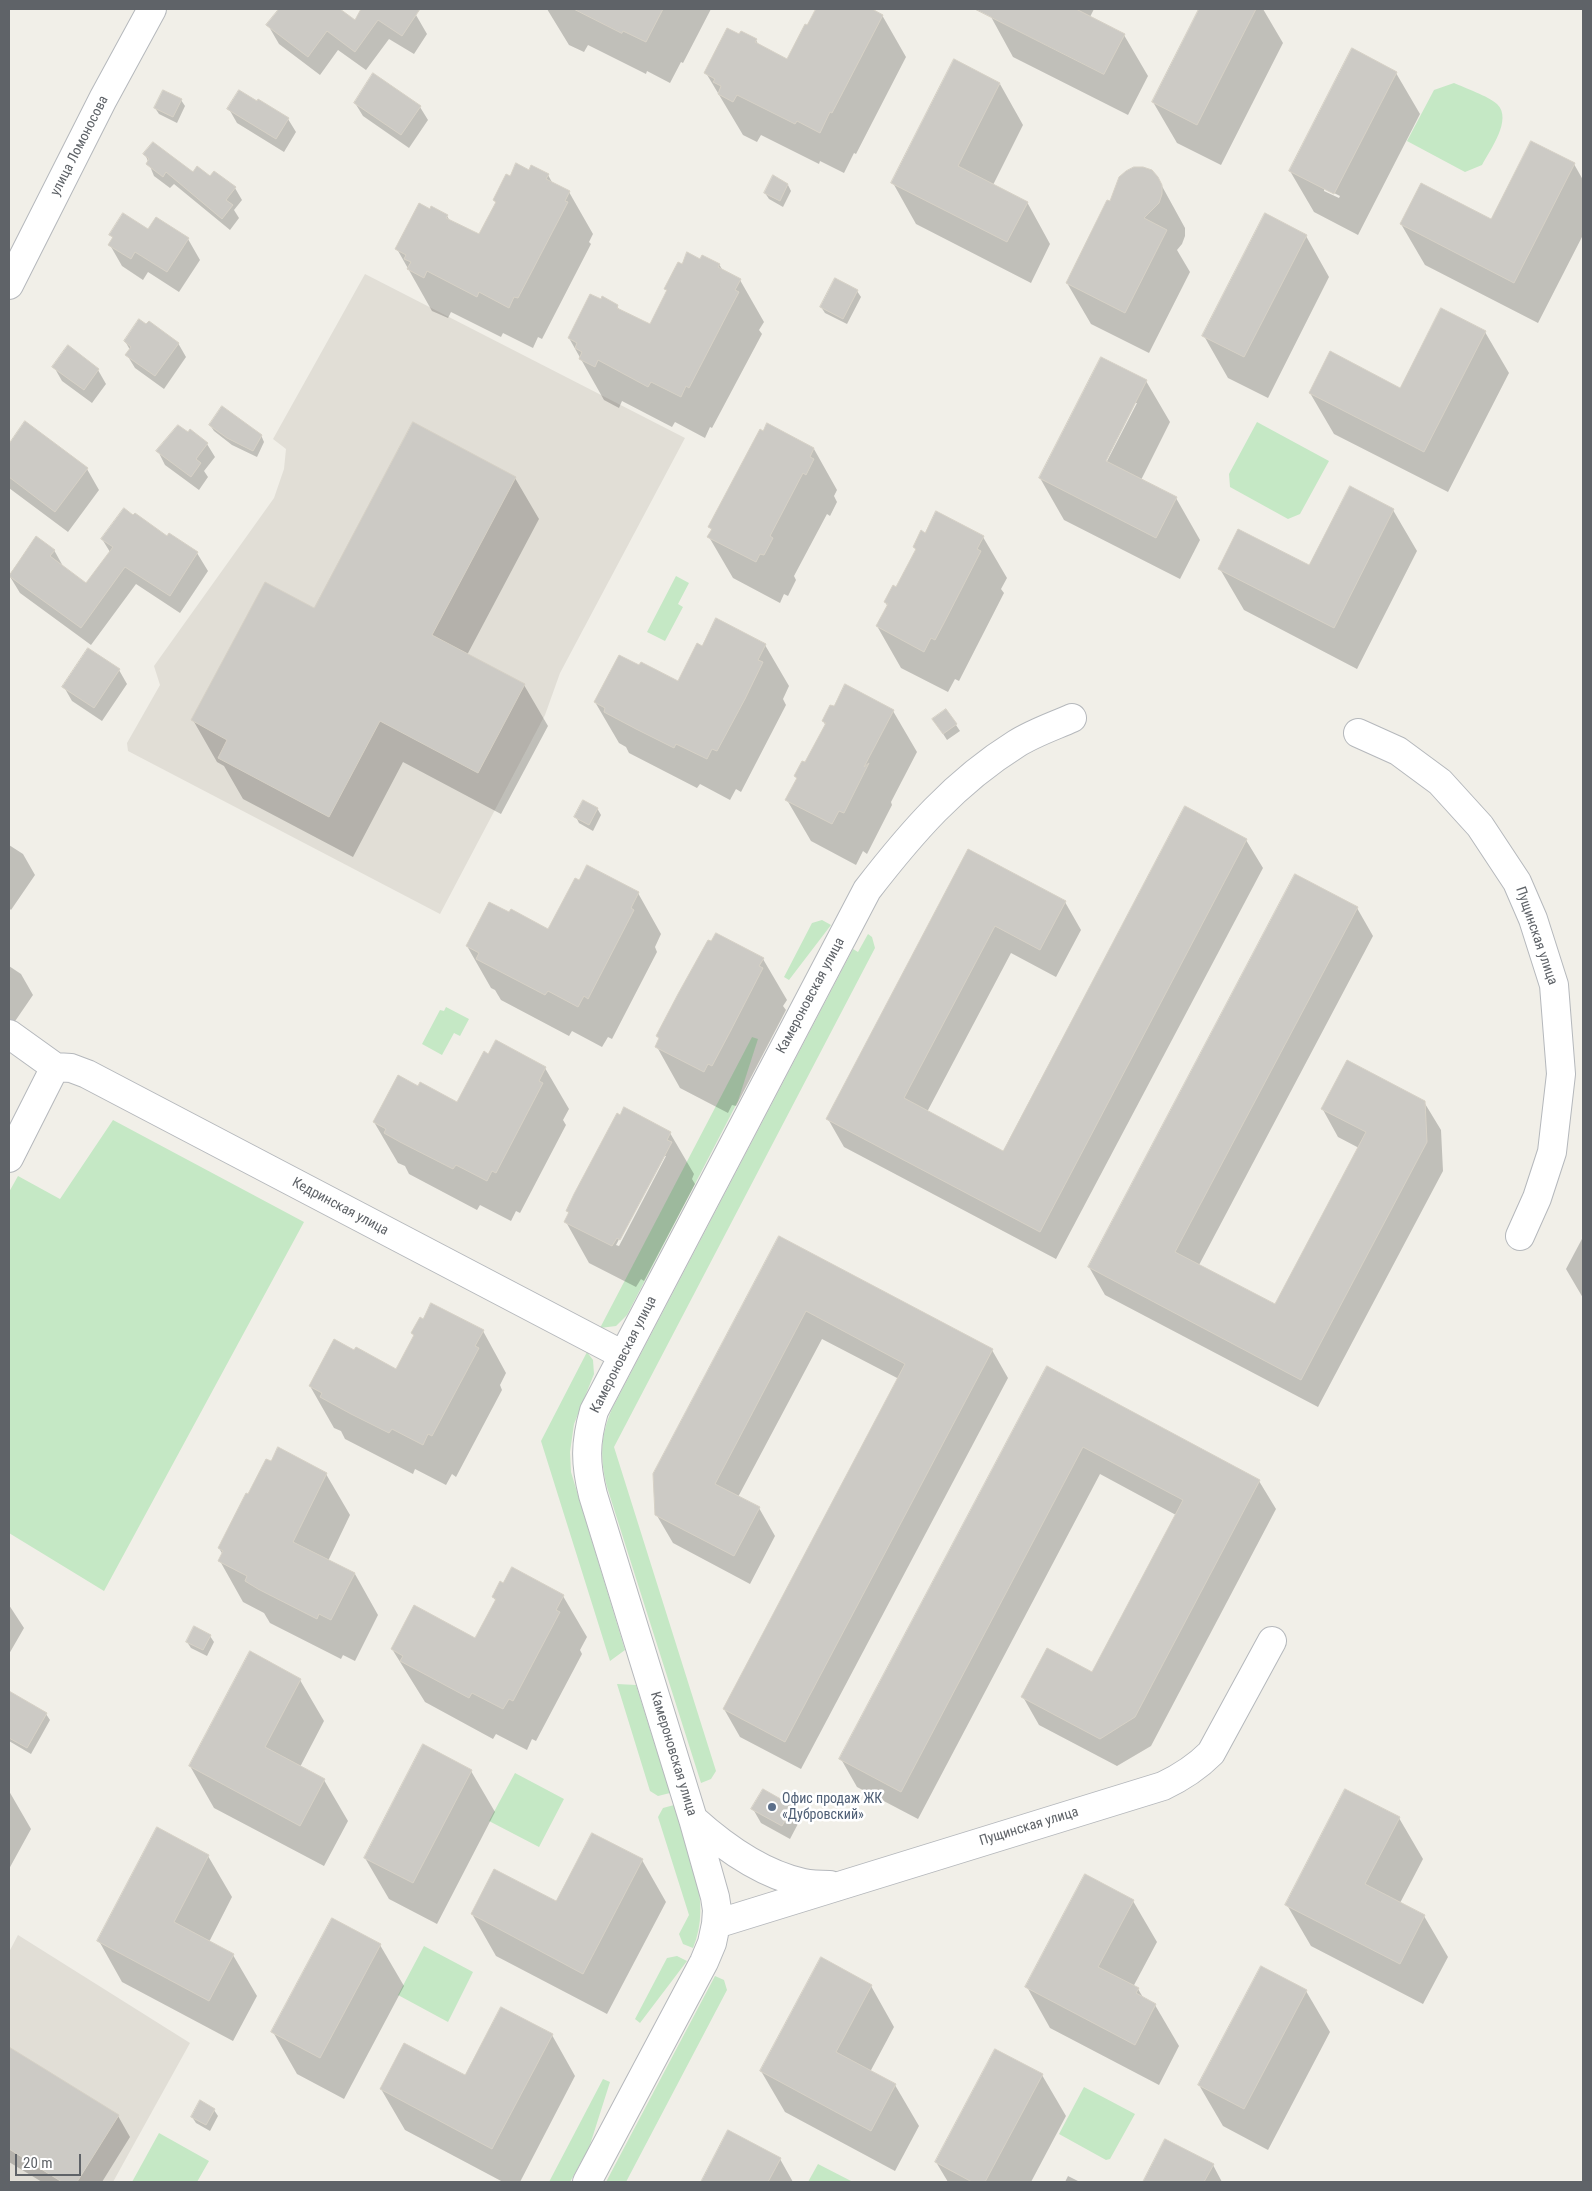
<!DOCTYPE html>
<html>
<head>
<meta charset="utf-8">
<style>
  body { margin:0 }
  #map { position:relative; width:1592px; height:2191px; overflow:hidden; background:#f1efe8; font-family:"Roboto Condensed",sans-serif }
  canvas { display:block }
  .frame { position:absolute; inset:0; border:10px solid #5f6368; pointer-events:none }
  .scale { position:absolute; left:15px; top:2154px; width:66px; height:22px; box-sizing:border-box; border:2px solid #5f6368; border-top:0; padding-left:6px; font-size:15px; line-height:18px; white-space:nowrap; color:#5f6368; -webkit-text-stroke:4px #fff; paint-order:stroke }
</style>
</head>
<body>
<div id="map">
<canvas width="1592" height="2191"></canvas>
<div class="frame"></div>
<div class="scale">20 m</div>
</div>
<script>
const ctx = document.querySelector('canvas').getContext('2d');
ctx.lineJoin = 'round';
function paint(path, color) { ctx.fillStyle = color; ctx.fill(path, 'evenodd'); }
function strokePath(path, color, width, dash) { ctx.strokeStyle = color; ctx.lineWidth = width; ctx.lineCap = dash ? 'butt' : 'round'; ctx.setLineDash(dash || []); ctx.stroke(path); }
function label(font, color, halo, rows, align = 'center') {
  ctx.font = font + ' "Roboto Condensed",sans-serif'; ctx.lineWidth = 5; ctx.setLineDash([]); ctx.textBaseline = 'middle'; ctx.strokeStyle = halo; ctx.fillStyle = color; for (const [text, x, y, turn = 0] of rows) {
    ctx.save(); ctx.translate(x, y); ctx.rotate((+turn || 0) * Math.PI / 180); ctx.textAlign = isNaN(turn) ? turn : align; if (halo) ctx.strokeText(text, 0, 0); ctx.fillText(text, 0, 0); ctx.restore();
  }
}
paint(new Path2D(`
  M365 274 685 438 560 673 545 715 440 914 128 751 127 743 160 685 154 666 274 498 284 469 286 449 273 439Z
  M18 1935 190 2043 113 2182 9 2181V1952Z`), '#e1ded6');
paint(new Path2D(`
  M1454 83C1465 88 1488 96 1497 104 1513 119 1490 150 1482 165L1465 172 1407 141 1434 90Z
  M1257 422 1329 461 1300 514 1288 519 1230 487 1229 474Z
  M676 576 689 583 678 604 683 607 665 641 647 632Z
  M822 920 831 925 789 980 784 977 812 923Z
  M868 934 872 937 875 948 614 1447 716 1771 711 1779 701 1783 607 1487C600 1459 600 1436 612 1409L853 949 858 952Z
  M446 1007 469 1019 460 1036 454 1033 442 1055 422 1044 440 1010 444 1011Z
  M752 1037 758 1039 738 1101 627 1315 616 1326 600 1328Z
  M113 1120 304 1222 104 1591 9 1533V1192L18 1176 60 1199Z
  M587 1352 593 1360 594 1374 574 1424 570 1452 571 1472 625 1650 610 1661 541 1441Z
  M617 1684 636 1685 670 1793 658 1796 650 1791Z
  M515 1773 564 1799 539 1847 489 1821Z
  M674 1805C688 1851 713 1901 693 1948L683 1944 679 1934 689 1915 658 1817 663 1808Z
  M424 1946 473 1972 448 2022 398 1995Z
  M677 1956 687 1961 640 2023 635 2019 667 1958Z
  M715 1976 724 1980 727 1990 626 2182H606Z
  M603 2079 610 2082 589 2148 570 2182H549Z
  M1084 2087 1135 2114 1110 2159 1106 2160 1059 2134Z
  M159 2133 209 2161 197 2182H132Z
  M818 2164 853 2182H808Z`), '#c5e8c5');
paint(new Path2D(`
  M280 9H338L355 22 363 9H406L416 15 427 34 414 54 389 39 366 70 338 50 320 75 279 44 268 25Z
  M547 9H711L683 63 681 62 670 83 647 71 646 74 588 45 584 52 569 45Z
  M817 9H869L882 15 906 57 856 154 854 153 844 173 820 161 819 164 761 135 757 142 743 135 706 73 740 36 756 40 759 46 787 60Z
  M993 9H1094L1090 17 1124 35 1148 76 1128 115 1013 57 990 15Z
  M1200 9H1263L1283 43 1221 165 1177 143 1153 102Z
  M1396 73 1420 114 1358 235 1314 212 1290 171ZM1324 188 1340 196 1339 198 1324 191Z
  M1000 84 1023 125 993 185 1027 202 1050 244 1031 283 916 224 893 183Z
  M181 100 185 106 177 123 159 114 155 108Z
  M355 103 420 107 428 120 409 148 363 116Z
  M229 109 288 119 296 132 284 152 237 123Z
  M145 154 235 188 242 200 234 210 239 218 230 230 174 184 170 188 154 176Z
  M1574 164 1583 180V235L1538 323 1425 265 1401 224 1492 220Z
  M530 171 548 175 553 184 569 192 593 234 589 242 591 244 542 339 538 337 533 348 503 333 501 337 451 312 448 318 432 311 397 249 447 216 450 221 479 236 496 203 494 200 510 177Z
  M1157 177 1185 228V236L1182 244 1177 250 1190 272 1149 353 1091 324 1067 283 1110 203Z
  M788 185 791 191 783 207 769 199 765 193Z
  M148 231 188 239 200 260 179 292 148 272 143 280 122 266 110 245 113 239 111 235Z
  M1306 236 1329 277 1268 398 1228 378 1204 336Z
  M701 261 719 264 723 271 740 280 764 322 759 330 762 334 754 349 712 428 710 427 705 438 675 422 672 427 622 401 619 408 604 400 569 338 617 306 620 311 650 326 668 292 666 289 682 265Z
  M857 291 861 297 847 324 825 313 821 307Z
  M1485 332 1509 373 1448 492 1334 434 1310 393 1401 389Z
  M125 341 178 343 186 357 164 389 135 368 127 355 130 350Z
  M68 347 98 370 106 384 92 403 62 381 54 367Z
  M1146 381 1170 422 1141 480 1176 498 1200 540 1180 579 1064 520 1040 478ZM1134 403H1137L1104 467 1102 466Z
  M26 423 87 469 99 490 68 532 9 488V446Z
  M210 425 261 435 264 442 257 457 232 445 214 431Z
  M764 433 814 449 837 490 834 496 837 502 830 516 827 514 794 576 796 580 788 596 784 594 780 603 733 578 709 537 712 531 710 527Z
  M207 444 215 457 204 471 208 477 199 490 165 465 158 451Z
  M515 478 539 519 467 655 524 685 548 726 501 814 403 762 353 857 243 799 224 766 217 762 193 720 315 610Z
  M1350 488 1393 510 1417 551 1357 669 1244 610 1220 569 1310 567Z
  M169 535 197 553 208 571 180 613 136 584 91 645 20 593 9 575 37 538 54 550 64 568 86 584 110 552 102 539 167 538Z
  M983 537 1007 578 1001 589 1004 593 959 681 955 679 948 692 901 668 877 626 888 607 885 602 897 589 917 551 914 547Z
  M765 645 789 686 783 699 786 705 741 792 736 789 730 800 700 784 697 788 629 753 626 747 619 743 595 702 679 683 702 647Z
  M119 670 127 684 102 721 72 701 64 687Z
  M893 711 917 752 891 802 892 805 867 854 863 851 856 865 811 841 787 800 798 780 795 776 806 764 826 726 823 721Z
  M956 725 960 731 947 740 938 726Z
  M597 808 601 815 593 831 579 823 576 817Z
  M1246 840 1263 868 1056 1259 844 1147 828 1119 968 851 1065 902 1081 930 1056 977 1011 953 927 1112 1003 1153Z
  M9 845 23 854 35 875 11 910 9 908Z
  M638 893 661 934 655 947 657 952 612 1039 608 1037 602 1047 572 1031 569 1036 501 1000 495 990 491 988 467 946 549 931Z
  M1357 908 1373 936 1199 1265 1275 1306 1359 1148 1338 1137 1322 1108 1424 1102 1441 1130 1443 1171 1318 1407 1105 1295 1089 1267Z
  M763 959 787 1000 783 1006 786 1010 736 1106 732 1105 728 1113 680 1088 657 1047 660 1040 658 1036Z
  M9 966 21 974 33 995 9 1030Z
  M545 1068 569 1109 563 1120 566 1125 520 1213 516 1211 511 1221 480 1205 477 1210 409 1174 405 1166 398 1163 374 1122 418 1088 458 1104Z
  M670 1133 694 1174 692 1179 695 1184 644 1281 641 1279 636 1287 589 1263 566 1222 569 1214 567 1211ZM663 1156H666L619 1246 616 1245Z
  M1583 1237V1298L1566 1269Z
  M779 1238 992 1350 1008 1378 801 1769 740 1737 724 1709 899 1379 822 1339 738 1497 759 1508 775 1536 750 1584 673 1543 656 1514Z
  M423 1320 483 1331 506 1373 500 1385 502 1390 456 1477 452 1474 446 1485 415 1469 413 1474 345 1439 341 1431 334 1428 310 1386 396 1371 415 1337 412 1333Z
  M1047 1368 1259 1481 1276 1509 1151 1746 1117 1766 1039 1725 1023 1697 1092 1674 1176 1515 1100 1474 918 1819 857 1787 841 1759Z
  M271 1463 326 1474 350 1515 328 1561 355 1574 378 1615 355 1661 343 1655 341 1659 270 1623 264 1613 243 1602 220 1561 223 1555 219 1548 248 1496Z
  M563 1596 587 1637 580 1650 582 1654 536 1741 532 1739 527 1750 496 1734 493 1739 425 1702 392 1649 476 1639 496 1601 493 1597Z
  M9 1605 24 1628 9 1654Z
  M210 1636 214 1642 207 1656 191 1648 187 1642Z
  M300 1680 324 1721 300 1767 324 1780 348 1821 324 1866 214 1808 190 1766Z
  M9 1692 46 1714 50 1720 31 1754 9 1741Z
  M471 1771 495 1812 437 1924 389 1899 365 1858Z
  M9 1791 31 1829 9 1869Z
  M792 1807 800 1820 790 1839 761 1823 753 1809Z
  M1399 1818 1423 1859 1400 1903 1424 1916 1448 1957 1423 2004 1311 1946 1287 1905Z
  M593 1834 642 1860 666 1902 607 2014 496 1956 472 1914 557 1903Z
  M208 1856 232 1897 209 1942 233 1955 257 1996 233 2041 122 1982 99 1941Z
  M1133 1901 1157 1942 1133 1987 1138 1989 1144 1999 1155 2005 1179 2046 1159 2085 1050 2028 1027 1987Z
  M380 1945 404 1986 344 2099 297 2074 273 2032Z
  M871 1986 894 2027 870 2072 895 2085 919 2126 895 2171 785 2112 761 2071Z
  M1306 1991 1330 2032 1268 2150 1223 2126 1199 2085Z
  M552 2035 575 2076 520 2182H503L405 2130 381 2089 465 2077Z
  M9 2049 118 2116 130 2137 102 2182H42L9 2162Z
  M1042 2075 1066 2116 1031 2182H948L936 2162Z
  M214 2110 218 2116 210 2131 196 2123 192 2117Z
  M729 2132 780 2159 793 2182H702Z
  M1166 2141 1213 2165 1222 2182H1144Z
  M1068 2176 1080 2182H1065Z`), '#0003');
const building = new Path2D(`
  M279 9H340L355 20 361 9H420L402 36 378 20 355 52 327 31 308 57 266 25Z
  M574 9H663L646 42 623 31 622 33Z
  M816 9H872L883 15 832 113 830 112 820 133 797 121 795 124 737 95 733 102 718 94 721 86 713 82 715 79 704 73 727 28 739 34 741 31 757 39 755 42 787 59 805 24 807 25Z
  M975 9H1076L1125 34 1104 74Z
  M1199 9H1256L1197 125 1152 102Z
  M1352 48 1397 72 1334 194 1289 171Z
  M954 59 1000 83 958 166 1028 202 1007 242 891 183Z
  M373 73 421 106 401 135 354 103Z
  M163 90 182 99 173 117 154 108Z
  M239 90 257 101 258 99 289 118 276 139 227 109Z
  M1531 141 1575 163 1514 283 1400 224 1421 183 1491 219Z
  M153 142 193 172 197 166 210 176 214 171 236 187 226 200 233 205 222 219 166 172 163 177 146 164 149 159 143 154Z
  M516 163 529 170 531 165 549 174 546 179 570 191 565 201 568 202 518 298 514 297 509 308 479 292 477 297 427 271 424 278 407 269 411 262 404 259 406 255 395 249 419 203 430 209 431 206 448 215 446 218 479 234 496 202 493 200 506 174 510 176Z
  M1134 167H1143L1152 170 1158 177 1162 185V194L1159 203 1144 218 1167 230 1125 313 1066 283 1107 200 1110 201 1119 177 1126 171Z
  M773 175 788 184 780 201 764 193Z
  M123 213 148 229 156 217 189 238 167 272 135 252 131 259 108 245 113 237 109 235Z
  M1265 213 1307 235 1244 357 1202 336Z
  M687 252 700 259 702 255 720 264 718 267 741 279 735 290 739 292 731 307 689 388 686 386 681 397 651 382 648 387 598 360 595 367 579 359 582 352 575 348 577 343 568 338 590 294 601 299 602 296 618 305 617 308 650 324 667 290 664 289 678 262 682 264Z
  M835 278 858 290 843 319 820 307Z
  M1441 308 1486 331 1424 452 1309 393 1330 351 1400 388Z
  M139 319 146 324 149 321 179 343 155 376 125 355 131 347 124 341Z
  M68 345 99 369 84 390 52 367Z
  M1101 357 1147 380 1106 461 1177 497 1156 538 1039 478Z
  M222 406 262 435 253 451 227 438 209 425Z
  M25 421 88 468 55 512 9 477V444Z
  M413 422 516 477 432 635 525 684 478 773 380 721 329 817 218 758 227 740 191 720 265 582 314 608Z
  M767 423 814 448 810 457 814 459 806 475 803 473 770 536 773 538 764 555 760 554 756 562 707 537 712 529 708 527 760 429 763 431Z
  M178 425 188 432 190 429 208 443 196 459 201 463 191 477 156 451Z
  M1350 486 1394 509 1334 628 1218 569 1238 529 1309 565Z
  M124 508 133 515 135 513 167 536 169 533 198 552 170 596 125 567 81 628 9 576 36 536 55 550 50 556 86 583 113 547 101 539Z
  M936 511 984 536 977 549 981 551 944 623 935 640 931 638 924 652 876 626 888 604 884 602 893 585 896 587 916 549 913 547 921 530 925 533Z
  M716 618 766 644 758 660 763 662 745 699 717 751 712 749 707 759 676 744 674 748 636 729 604 712 605 708 594 702 619 655 639 665 641 662 678 681 697 643 702 646Z
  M88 648 120 669 94 708 62 687Z
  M845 684 894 710 864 767 869 763 844 813 839 811 832 824 785 800 797 778 794 776 802 761 805 762 826 723 822 721 830 705 834 706Z
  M946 709 957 724 943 734 932 719Z
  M583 800 598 808 589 825 574 817Z
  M1185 806 1247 839 1040 1232 826 1119 968 849 1066 901 1040 950 995 926 904 1098 1003 1151Z
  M587 865 639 892 631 908 634 910 588 999 584 996 578 1007 548 991 545 995 476 959 479 953 466 946 489 902 509 912 511 909 548 929 575 878 579 880Z
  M1295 874 1358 907 1175 1252 1275 1304 1366 1132 1321 1109 1347 1060 1425 1101 1427 1142 1301 1380 1088 1267Z
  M716 933 764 958 759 966 763 968 730 1032 712 1066 708 1064 704 1072 655 1047 659 1038 656 1036 678 994 708 940 711 941Z
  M496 1040 546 1067 539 1081 543 1083 496 1173 492 1171 487 1181 456 1165 453 1169 400 1142 384 1133 386 1129 373 1122 398 1075 418 1086 420 1082 457 1102 484 1051 488 1054Z
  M624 1107 671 1132 667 1140 672 1142 620 1240 617 1238 612 1246 564 1222 569 1212 566 1211 574 1194 617 1113 620 1115Z
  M779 1236 993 1349 785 1742 723 1709 905 1364 806 1311 715 1484 760 1507 734 1556 655 1515 653 1474Z
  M431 1303 484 1330 475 1346 479 1348 432 1436 428 1434 423 1445 392 1429 389 1433 351 1414 320 1397 322 1393 309 1386 334 1339 354 1350 356 1347 396 1369 414 1335 411 1333 420 1317 423 1319Z
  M1047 1366 1260 1480 1135 1717 1100 1739 1021 1697 1047 1648 1092 1672 1183 1500 1083 1447 901 1792 839 1759Z
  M278 1447 327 1473 293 1542 355 1573 331 1620 319 1614 317 1619 258 1589 245 1581 247 1576 218 1561 223 1551 218 1548 246 1493 248 1494 266 1459 271 1461Z
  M512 1567 564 1595 556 1610 560 1612 513 1701 509 1699 503 1709 472 1693 469 1698 430 1677 400 1661 403 1656 391 1649 414 1605 475 1638 496 1599 492 1597 500 1581 503 1583Z
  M194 1626 211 1635 203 1650 186 1642Z
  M250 1651 301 1679 265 1747 325 1779 300 1826 189 1766Z
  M9 1691 47 1713 27 1748 9 1738Z
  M423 1744 472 1770 413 1883 364 1858Z
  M763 1789 793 1806 782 1826 751 1809Z
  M1345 1789 1400 1817 1365 1884 1425 1915 1400 1964 1285 1905Z
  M157 1827 209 1855 174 1922 234 1954 209 2001 97 1941Z
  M592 1833 643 1859 583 1974 471 1914 494 1869 556 1901Z
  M1085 1874 1134 1900 1098 1967 1139 1988 1136 1993 1156 2004 1135 2045 1025 1987Z
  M332 1918 381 1944 320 2058 271 2032Z
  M821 1957 872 1985 836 2052 896 2084 871 2131 760 2071Z
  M1261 1966 1307 1990 1244 2109 1198 2085Z
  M501 2007 553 2034 492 2149 380 2089 404 2043 465 2075Z
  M9 2047 119 2115 77 2182H62L9 2149Z
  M995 2049 1043 2074 985 2182H972L935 2162Z
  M200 2100 215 2109 206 2125 191 2117Z
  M728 2130 781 2158 768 2182H701Z
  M1165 2139 1214 2164 1204 2182H1143Z`);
paint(building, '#cccac5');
strokePath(building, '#d6d1c6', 1);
const minor = new Path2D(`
  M9 285 103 99 152 9
  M1358 733 1398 751 1440 782 1480 826 1517 882 1533 919 1554 985 1561 1074 1552 1152 1537 1198 1520 1236
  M9 1034 55 1067
  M55 1067 71 1068 87 1074 623 1355
  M9 1158 55 1067
  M693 1819C724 1847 762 1874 803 1883 812 1885 821 1885 830 1885
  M716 1924 1163 1786C1182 1777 1196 1768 1211 1753L1272 1641
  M587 2182 704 1962 712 1943 716 1924 717 1910 715 1897 693 1819 593 1495C585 1463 585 1443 594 1411L867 890C911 833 955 782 1016 744 1033 733 1054 726 1072 718`);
strokePath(minor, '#b5b8bc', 30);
strokePath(minor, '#fff', 28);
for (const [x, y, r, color] of [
  [772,1807,5,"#5c6f8a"]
]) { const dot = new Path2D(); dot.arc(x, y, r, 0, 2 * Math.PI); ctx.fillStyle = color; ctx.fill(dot); strokePath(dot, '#fff', 2); }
label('14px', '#5f6368', '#fff', [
  ["улица Ломоносова",80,146,-63],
  ["Пущинская улица",1536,936,71],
  ["Камероновская улица",811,996,-62],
  ["Кедринская улица",340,1207,28],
  ["Камероновская улица",624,1355,-63],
  ["Камероновская улица",673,1754,73],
  ["Пущинская улица",1029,1827,-17]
]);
label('14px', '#4e5e75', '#fff', [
  ["Офис продаж ЖК",782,1799],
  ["«Дубровский»",782,1815]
], 'left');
</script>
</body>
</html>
